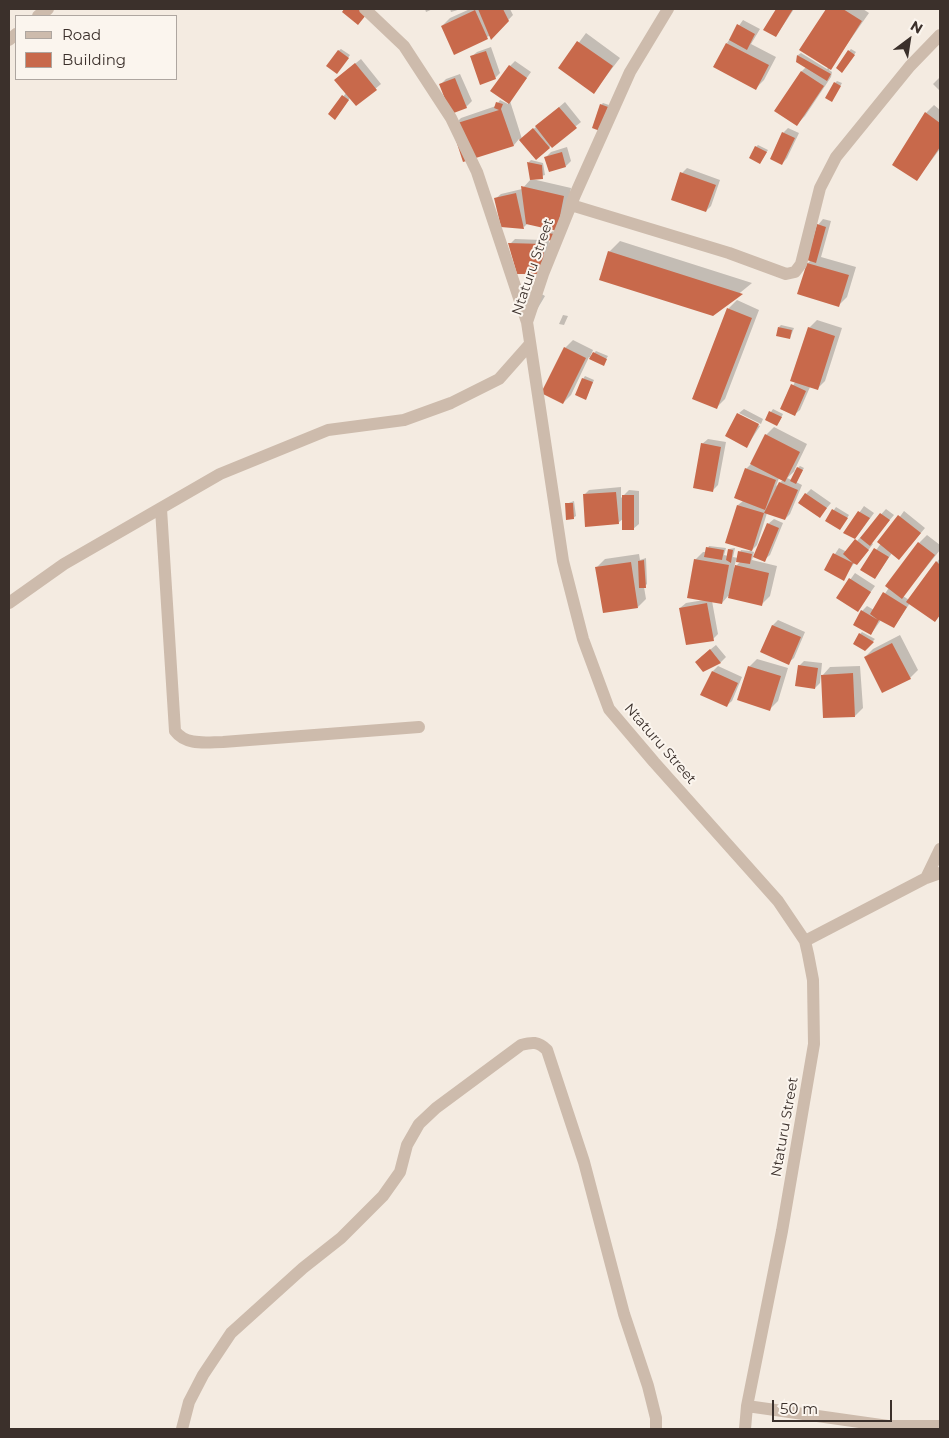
<!DOCTYPE html>
<html>
<head>
<meta charset="utf-8">
<style>
  body { margin:0 }
  #map { position:relative; width:949px; height:1438px; overflow:hidden; background:#f4ebe1; font-family:Montserrat,sans-serif }
  canvas { display:block }
  .frame { position:absolute; inset:0; border:10px solid #3b302b; pointer-events:none }
  .legend { position:absolute; left:15px; top:15px; width:162px; height:65px; box-sizing:border-box; background:#fbf5ee; border:1px solid #aea6a0; margin:0; padding:6px 9px; list-style:none; font-size:15px; color:#3b302b }
  .legend li { display:flex; align-items:center; gap:10px; height:25px }
  .legend b { width:25px; border:1px solid #aea6a0 }
  .north { position:absolute; left:884px; top:15px; width:50px; height:50px; -webkit-text-stroke:4px #fbf5ee; paint-order:stroke; rotate:31deg; font-size:14px; font-weight:700; line-height:20px; text-align:center; color:#3b302b }
  .north::after { content:''; display:block; margin:auto; width:18px; height:22px; background:#3b302b; clip-path:polygon(50% 0,100% 100%,50% 72%,0 100%) }
  .scale { position:absolute; left:772px; top:1400px; width:120px; height:22px; box-sizing:border-box; border:2px solid #3b302b; border-top:0; padding-left:6px; font-size:15px; line-height:18px; white-space:nowrap; color:#3b302b; -webkit-text-stroke:4px #fbf5ee; paint-order:stroke }
</style>
</head>
<body>
<div id="map">
<canvas width="949" height="1438"></canvas>
<div class="frame"></div>
<ul class="legend">
<li><b style="height:6px;background:#cdbbac"></b>Road</li>
<li><b style="height:14px;background:#c8694b"></b>Building</li>
</ul>
<div class="north">N</div>
<div class="scale">50 m</div>
</div>
<script>
const ctx = document.querySelector('canvas').getContext('2d');
ctx.lineJoin = 'round';
function paint(path, color) { ctx.fillStyle = color; ctx.fill(path, 'evenodd'); }
function strokePath(path, color, width, dash) { ctx.strokeStyle = color; ctx.lineWidth = width; ctx.lineCap = dash ? 'butt' : 'round'; ctx.setLineDash(dash || []); ctx.stroke(path); }
function label(font, color, halo, rows, align = 'center') {
  ctx.font = font + ' Montserrat,sans-serif'; ctx.lineWidth = 4; ctx.setLineDash([]); ctx.textBaseline = 'middle'; ctx.strokeStyle = halo; ctx.fillStyle = color; for (const [text, x, y, turn = 0] of rows) {
    ctx.save(); ctx.translate(x, y); ctx.rotate((+turn || 0) * Math.PI / 180); ctx.textAlign = isNaN(turn) ? turn : align; if (halo) ctx.strokeText(text, 0, 0); ctx.fillText(text, 0, 0); ctx.restore();
  }
}
paint(new Path2D(`
  M425 9H433L426 12Z
  M450 9H461L451 12Z
  M470 9H510L513 15 492 37 491 35 455 53 442 26 450 18Z
  M777 9H794L776 36 765 29Z
  M827 9H863L869 13 829 70 832 72 831 77 805 116 797 124 802 71 806 67 797 62 798 55 801 53 827 69 829 67 811 33Z
  M743 20 760 29 751 44 776 57 764 80 756 88 727 43Z
  M586 33 620 58 594 92 560 68Z
  M491 47 500 73 495 78 471 57 477 52Z
  M341 49 350 55 339 70 338 51Z
  M851 49 856 52 844 69 849 51Z
  M361 59 381 84 356 105 350 98 337 116 330 114 346 93 341 75Z
  M515 61 531 72 510 101 522 139 565 102 581 122 536 158 519 139 514 145 453 126 461 118 496 106 500 100 508 104 510 66Z
  M460 74 472 101 466 107 441 84 446 79Z
  M940 77V91L933 84Z
  M837 81 842 83 832 101 835 83Z
  M603 103 609 105 602 127 601 105Z
  M934 105 940 110V149L917 179 926 113Z
  M788 128 799 133 787 158 782 164 783 133Z
  M758 145 768 150 760 163 756 147Z
  M567 147 571 161 566 166 546 157 551 152Z
  M531 160 543 163 545 175 532 179 571 188 565 221 528 223 524 227 495 199 501 194 522 189 531 179 529 162Z
  M687 168 720 180 711 206 706 211 682 173Z
  M823 219 831 221 821 257 856 267 847 297 839 305 799 293 808 263 811 260 818 225Z
  M545 230 556 232 549 239 548 268 510 244 515 239 542 240Z
  M620 241 752 283 713 315 609 252Z
  M533 289 545 296 532 318 519 311Z
  M737 300 759 310 725 399 717 407 694 398 729 308Z
  M563 315 568 316 564 325 559 324Z
  M817 320 842 328 825 381 817 389 810 387 800 410 794 415 781 409 795 382 809 328Z
  M781 325 794 328 790 338 779 327Z
  M573 340 593 350 590 357 596 351 608 356 603 364 589 357 571 395 563 403 565 348Z
  M585 376 594 380 587 396 583 379Z
  M744 409 763 419 761 424 739 413Z
  M773 409 783 414 779 422 766 419Z
  M738 415 760 426 747 446Z
  M774 427 807 444 794 471 800 466 804 468 796 482 802 485 790 514 785 519 767 513 757 545 751 551 754 552 752 560 777 566 770 596 762 604 728 596 722 603 712 601 718 634 713 639 680 608 686 603 704 600 695 560 703 552H706L709 546 726 548 724 555 728 556 729 549 735 548 733 557 738 558 741 550 750 551 738 505 743 501 746 469 751 464 766 435ZM797 469 792 480 787 478ZM779 478 783 480 776 486ZM736 560 741 561 734 568Z
  M708 439 726 442 718 485 713 490 702 444Z
  M621 487V498L629 490 639 491V524L633 529 624 518 618 523 584 495 589 490Z
  M811 489 831 503 820 516 806 494Z
  M574 501 576 516 573 518 566 504Z
  M864 506 874 513 860 532 855 538 845 533Z
  M836 507 849 515 842 526 827 520Z
  M886 509 894 515 871 542 873 544 862 558 855 562 843 579 825 569 839 548 847 552Z
  M904 511 925 528 904 553H892L875 578 862 570Z
  M774 519 783 523 770 555 764 560 768 524Z
  M927 535 940 545V550L903 596 909 600 940 558V615L935 621 910 603 894 627 881 620 871 634 862 611 867 606 874 610 919 543Z
  M639 554 640 560 646 558 647 584 644 587 646 599 638 607 597 567 605 559Z
  M855 573 875 586 858 610 837 598Z
  M778 620 805 632 794 658 788 663 762 652 773 625Z
  M862 632 875 639 864 650 860 634Z
  M900 635 918 670 910 678 865 657 873 649Z
  M716 645 726 657 721 662 703 670 701 657Z
  M757 659 788 668 778 701 770 709 749 667Z
  M804 661 822 663 820 683 815 688 799 666Z
  M718 666 742 677 732 701 726 706 713 671Z
  M860 666 863 708 855 716 822 676 830 667Z`), '#0003');
paint(new Path2D(`
  M344 9H358L366 15 358 25 342 12Z
  M478 9H503L509 21 491 40Z
  M776 9H793L776 37 763 30Z
  M826 9H843L862 21 831 70 799 50Z
  M475 10 488 39 454 55 441 26Z
  M737 24 755 34 747 50 729 40Z
  M577 41 613 66 594 94 558 68Z
  M726 43 769 65 756 90 713 67Z
  M338 50 349 58 337 74 326 66Z
  M848 50 855 55 842 73 836 68Z
  M486 51 496 79 480 85 470 56Z
  M797 55 831 74 827 81 796 62Z
  M355 63 377 90 356 106 334 80Z
  M509 65 527 78 509 104 490 91Z
  M801 71 824 86 797 126 774 111Z
  M455 78 467 108 451 114 439 84Z
  M834 82 841 86 832 102 825 98Z
  M342 95 349 100 335 120 328 114Z
  M496 102 503 104 501 109 514 146 463 162 451 125 499 110 494 108Z
  M600 104 608 107 600 131 592 128Z
  M559 107 577 128 552 148 535 126Z
  M925 112 940 123V147L917 181 892 165Z
  M533 128 550 148 536 160 519 140Z
  M782 132 795 138 782 165 770 159Z
  M755 146 767 152 760 164 749 158Z
  M562 152 566 167 549 172 544 157Z
  M527 162 542 165 543 179 530 180Z
  M680 172 716 185 706 212 671 200Z
  M521 186 564 196 557 231 526 224Z
  M516 193 524 229 501 227 494 198Z
  M817 224 826 227 816 263 807 260Z
  M542 232 554 234 553 241 541 239Z
  M508 243 544 244 543 274H517Z
  M608 251 743 294 713 316 599 280Z
  M807 263 849 275 839 307 797 294Z
  M727 308 752 318 717 409 692 399Z
  M778 327 792 330 790 339 776 336Z
  M808 327 835 336 818 390 790 381Z
  M564 347 586 358 563 404 541 393Z
  M593 352 607 359 604 366 589 359Z
  M582 378 593 382 586 400 575 395Z
  M791 384 806 391 795 416 780 409Z
  M769 411 782 417 777 426 765 420Z
  M737 413 759 424 747 448 725 436Z
  M765 434 800 452 785 482 750 464Z
  M701 443 721 447 713 492 693 488Z
  M797 467 803 470 796 484 790 481Z
  M745 468 776 480 765 510 734 498Z
  M779 482 798 490 785 520 764 513Z
  M616 492 619 524 585 527 583 494Z
  M805 493 827 508 820 518 798 503Z
  M622 495H634V530H622Z
  M565 503H573L574 519 566 520Z
  M737 505 764 513 752 551 725 543Z
  M832 509 848 518 840 530 825 521Z
  M858 511 870 518 855 539 843 533Z
  M880 513 890 520 870 546 860 538Z
  M898 515 921 533 899 560 877 542Z
  M767 523 779 528 765 562 753 557Z
  M855 539 869 550 857 565 853 563 844 581 824 570 833 553 853 563 843 554Z
  M918 542 935 555 902 599 885 586Z
  M706 547 724 550 722 560 704 557Z
  M874 548 889 557 875 579 860 570Z
  M728 549 733 550 731 563 726 560Z
  M738 551 752 554 750 564 736 562Z
  M694 559 729 565 722 604 687 598Z
  M644 560 646 588H639L638 561Z
  M936 561 940 565V615L935 622 906 602Z
  M631 562 638 608 603 613 595 567Z
  M735 565 769 573 762 606 728 598Z
  M849 578 871 592 858 612 836 598Z
  M883 592 907 607 894 628 879 620 871 635 853 625 861 610 878 620 870 614Z
  M707 603 714 641 686 645 679 608Z
  M772 625 801 637 789 665 760 652Z
  M859 633 874 642 865 651 853 644Z
  M892 643 911 679 882 693 864 657Z
  M710 649 721 663 703 672 695 662Z
  M798 665 818 668 815 689 795 686Z
  M748 666 781 676 770 711 737 700Z
  M712 671 738 683 727 707 700 695Z
  M853 673 855 717 823 718 821 675Z`), '#c8694b');
strokePath(new Path2D(`
  M365 9 404 46 451 118 477 172 527 322
  M668 9 630 72 575 195 543 274 527 322 563 561 583 639 609 709 654 762 778 901 805 941 808 954 813 980 814 1044 782 1231 747 1406 745 1429
  M38 16 48 9
  M9 40 16 34
  M571 205 729 253 786 274 795 272 801 264 820 188 836 157 910 66 940 35
  M161 509 175 731C186 746 207 742 223 742L419 727
  M9 603 64 564 220 474 328 430 404 420 451 403 499 379 530 344
  M926 878 940 849
  M805 941 926 878 940 873
  M747 1406 888 1426H940
  M182 1429 189 1402 203 1375 231 1333 303 1268 341 1238 383 1196 400 1172 407 1145 419 1124 436 1108 521 1045C532 1042 538 1041 547 1050L584 1162 624 1314 648 1386 656 1418V1429`), '#cdbbac', 12);
label('14px', '#3b302b', '#fbf5ee', [
  ["Ntaturu Street",533,267,-71],
  ["Ntaturu Street",660,744,49],
  ["Ntaturu Street",785,1127,-80]
]);
</script>
</body>
</html>
